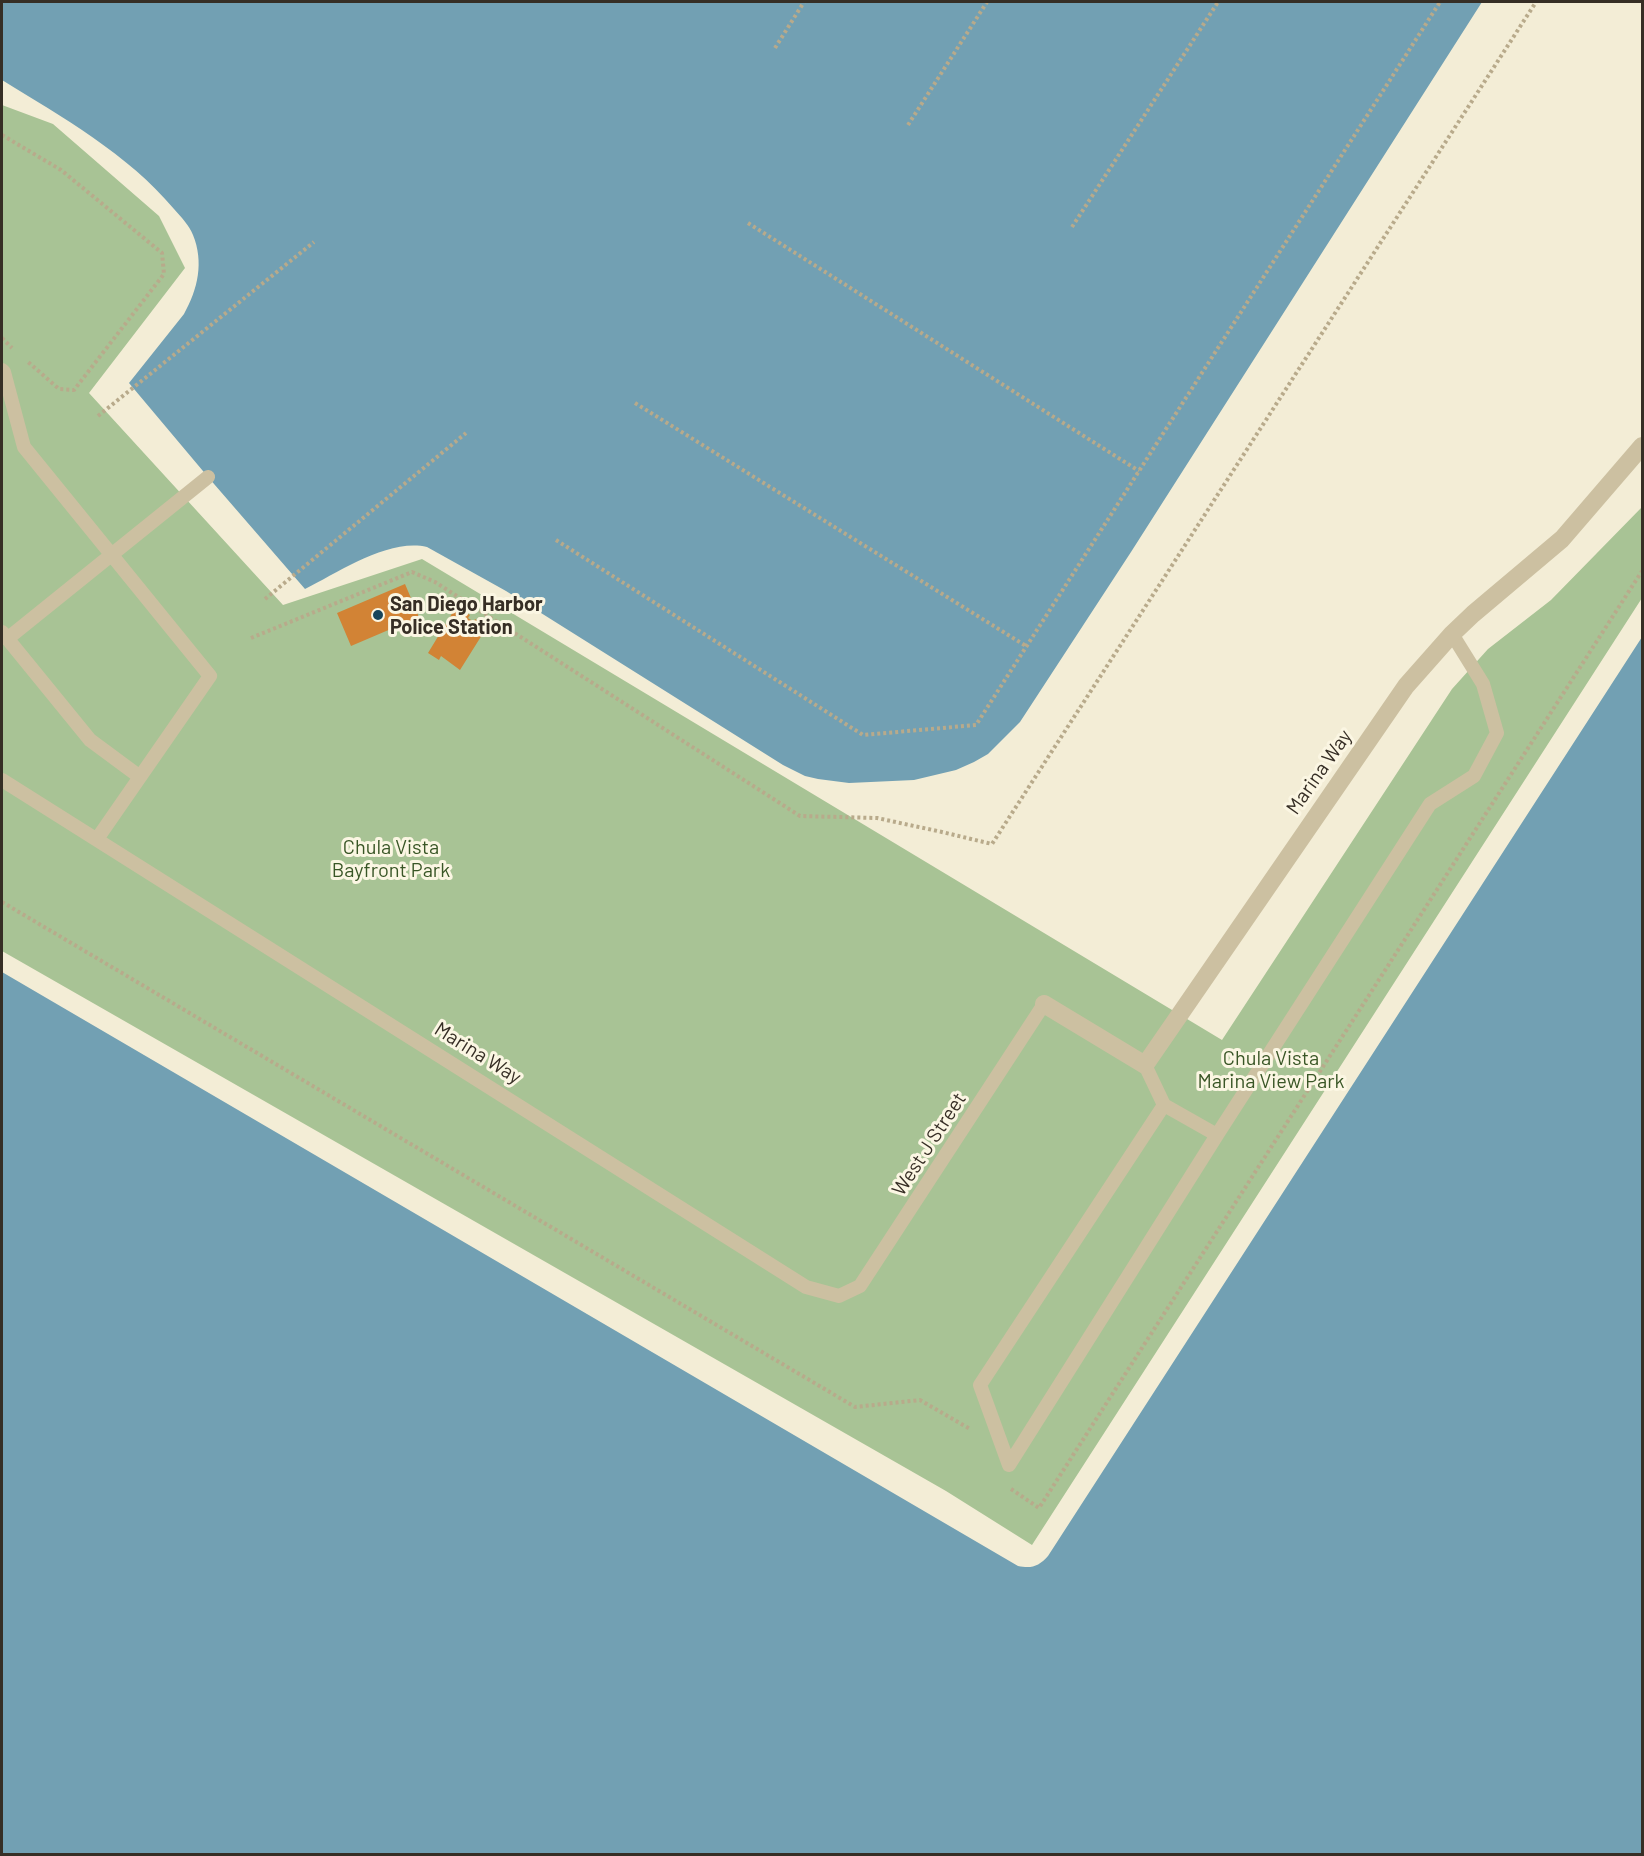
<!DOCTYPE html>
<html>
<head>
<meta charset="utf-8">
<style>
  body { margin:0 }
  #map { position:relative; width:1644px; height:1856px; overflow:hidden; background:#f3edd6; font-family:Barlow,sans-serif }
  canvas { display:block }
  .frame { position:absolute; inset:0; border:3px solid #362e25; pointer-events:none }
</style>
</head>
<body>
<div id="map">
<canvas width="1644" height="1856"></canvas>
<div class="frame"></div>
</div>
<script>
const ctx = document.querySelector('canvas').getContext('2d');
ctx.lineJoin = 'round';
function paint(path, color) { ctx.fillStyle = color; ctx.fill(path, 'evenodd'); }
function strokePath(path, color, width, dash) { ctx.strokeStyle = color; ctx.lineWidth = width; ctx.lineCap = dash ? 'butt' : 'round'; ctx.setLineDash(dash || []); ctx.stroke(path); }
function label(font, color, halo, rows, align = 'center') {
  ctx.font = font + ' Barlow,sans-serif'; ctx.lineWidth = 6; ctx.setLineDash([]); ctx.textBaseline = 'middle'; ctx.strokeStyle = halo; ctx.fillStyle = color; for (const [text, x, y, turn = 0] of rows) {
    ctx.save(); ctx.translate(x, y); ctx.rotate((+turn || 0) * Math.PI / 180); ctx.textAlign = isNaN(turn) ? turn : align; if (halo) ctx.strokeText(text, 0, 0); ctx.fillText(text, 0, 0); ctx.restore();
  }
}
paint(new Path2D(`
  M2 105 53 124 159 216 185 268 89 393 283 605 422 559 1222 1040 1452 689 1488 649 1551 600 1642 507V598L1032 1545 946 1491 2 951Z`), '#a8c395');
paint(new Path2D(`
  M2 2H1482L1131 552 1020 722 988 754 974 762 956 770 914 780 849 783 818 779 805 776 783 765 506 591 427 547C389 538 339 572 305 589L208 477 129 383 184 314C198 289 204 262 193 235 189 225 181 217 174 209 128 154 62 117 2 80Z
  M1642 637V1854H2V972L1018 1566C1032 1569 1039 1566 1048 1556Z`), '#72a0b3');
paint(new Path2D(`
  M405 584 419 617 351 646 337 613Z
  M456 607 470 615 468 618 474 622 475 619 487 627 460 670 441 656 439 660 428 653Z`), '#d28335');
strokePath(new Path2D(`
  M775 48 804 2
  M908 125 987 2
  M2 135 61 170 162 253 164 274 74 390 59 389 27 361
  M748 223 1139 471
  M1072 227 1218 2
  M2 338 12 348
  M635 403 1026 646
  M98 416 314 242
  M556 540 863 735 976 725 1440 2
  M265 599 466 433
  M251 638 412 572 435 582 800 816 877 818 942 832 992 844 1536 2
  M2 902 855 1407 920 1400 970 1429
  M1011 1489 1039 1508 1642 571`), '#b8aa8b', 4, [3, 3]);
strokePath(new Path2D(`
  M2 370 4 372 24 447 210 676 97 839
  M2 632 90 740 140 777
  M7 639 208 477
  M2 780 806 1287 839 1296 860 1286 1044 1004
  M1145 1065 1164 1105 1217 1135 1009 1465 980 1385 1164 1105
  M1217 1135 1430 804 1474 776 1497 733 1483 684 1452 634`), '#ccc0a1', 14);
strokePath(new Path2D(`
  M1044 1004 1145 1065 1406 686 1452 634 1473 614 1562 539 1642 446`), '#ccc0a1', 18);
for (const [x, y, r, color] of [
  [378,615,6,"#17455b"]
]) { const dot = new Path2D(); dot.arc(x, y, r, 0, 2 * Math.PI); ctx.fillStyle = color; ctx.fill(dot); strokePath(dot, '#fbf6e3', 2); }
label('bold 20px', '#362e25', '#fbf6e3', [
  ["San Diego Harbor",390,604],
  ["Police Station",390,627]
], 'left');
label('20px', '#362e25', '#fbf6e3', [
  ["Marina Way",1319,772,-55],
  ["Marina Way",478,1053,32],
  ["West J Street",929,1144,-57]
]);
label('20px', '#395626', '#fbf6e3', [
  ["Chula Vista",391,847],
  ["Bayfront Park",391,870],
  ["Chula Vista",1271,1058],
  ["Marina View Park",1271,1081]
]);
</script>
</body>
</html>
